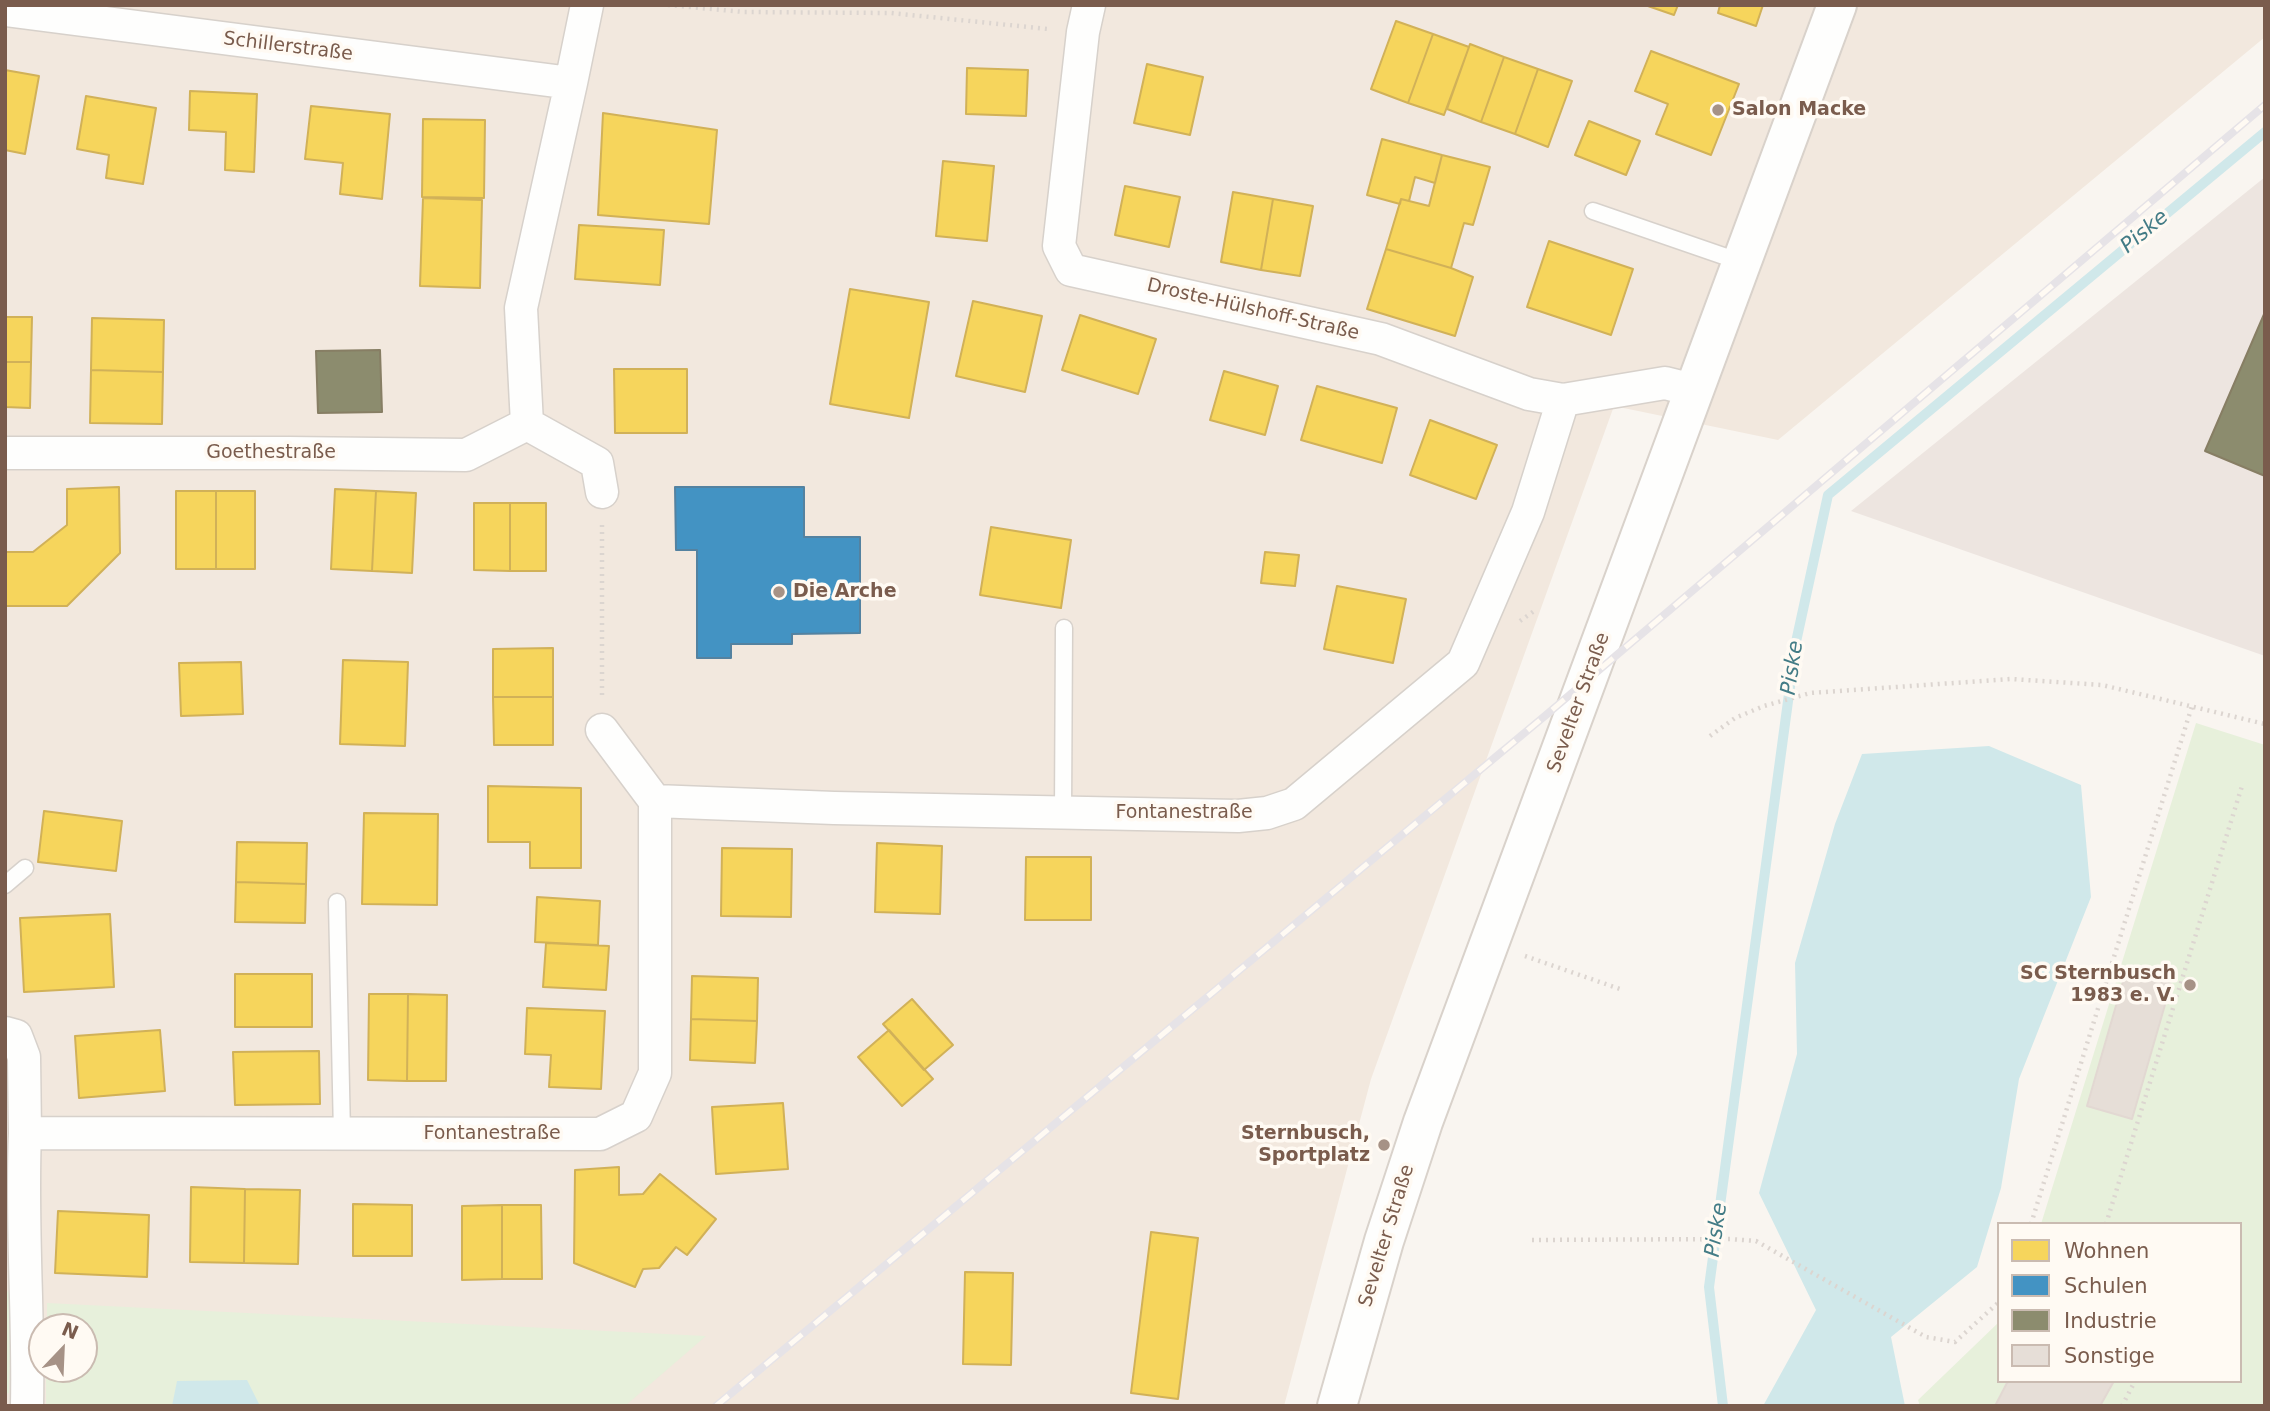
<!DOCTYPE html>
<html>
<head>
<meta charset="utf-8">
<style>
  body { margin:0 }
  #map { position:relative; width:2270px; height:1411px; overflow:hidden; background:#f9f5f0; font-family:"DejaVu Sans",sans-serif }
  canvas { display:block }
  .frame { position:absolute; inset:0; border:7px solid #7a5c4d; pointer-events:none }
  .legend { position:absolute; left:1997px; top:1222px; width:245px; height:161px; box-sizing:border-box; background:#fffaf3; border:2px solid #cabbb1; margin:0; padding:9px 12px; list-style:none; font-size:21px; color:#7a5c4d }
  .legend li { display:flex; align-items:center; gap:14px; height:35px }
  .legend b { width:35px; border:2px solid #cabbb1 }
  .north { position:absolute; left:28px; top:1313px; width:70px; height:70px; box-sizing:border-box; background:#fffaf3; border:2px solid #cabbb1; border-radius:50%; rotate:23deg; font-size:19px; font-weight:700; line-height:28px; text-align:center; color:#7a5c4d }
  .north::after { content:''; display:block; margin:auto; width:24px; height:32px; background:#a69286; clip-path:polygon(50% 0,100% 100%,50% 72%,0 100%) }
</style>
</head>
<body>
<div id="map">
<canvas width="2270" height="1411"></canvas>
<div class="frame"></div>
<ul class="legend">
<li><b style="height:19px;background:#f6d55c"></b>Wohnen</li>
<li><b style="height:19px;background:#4393c3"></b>Schulen</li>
<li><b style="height:19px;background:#8c8c6e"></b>Industrie</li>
<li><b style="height:19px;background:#e6ded7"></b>Sonstige</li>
</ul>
<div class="north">N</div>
</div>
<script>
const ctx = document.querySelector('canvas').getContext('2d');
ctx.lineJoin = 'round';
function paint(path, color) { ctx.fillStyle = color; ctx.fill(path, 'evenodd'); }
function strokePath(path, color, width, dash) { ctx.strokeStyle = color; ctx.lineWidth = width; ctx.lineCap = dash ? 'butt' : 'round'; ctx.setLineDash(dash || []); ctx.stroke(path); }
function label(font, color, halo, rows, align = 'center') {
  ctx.font = font + ' "DejaVu Sans",sans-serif'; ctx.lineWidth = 7; ctx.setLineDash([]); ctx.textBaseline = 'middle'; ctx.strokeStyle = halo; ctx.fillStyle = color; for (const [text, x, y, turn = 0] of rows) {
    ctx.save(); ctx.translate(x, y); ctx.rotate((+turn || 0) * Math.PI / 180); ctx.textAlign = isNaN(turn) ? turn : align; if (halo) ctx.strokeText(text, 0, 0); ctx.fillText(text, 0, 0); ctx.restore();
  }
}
paint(new Path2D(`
  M5 5H2265V37L1778 440 1614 406 1371 1079 1284 1406H5ZM42 1327H84V1369H42Z`), '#f2e8de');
paint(new Path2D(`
  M2265 177V656L1851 511Z`), '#ede5e0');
paint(new Path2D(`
  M2196 723 2265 745V1406H1920L1918 1400 1999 1322V1381H2240V1224H2041Z
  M12 1291 9 1393 5 1394V1292Z
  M47 1303 706 1336 625 1406H46V1369H84V1327H47Z`), '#e7f0db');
paint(new Path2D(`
  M1989 746 2081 785 2091 897 2019 1079 2001 1188 1977 1267 1891 1337 1905 1406H1763L1816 1310 1759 1193 1797 1054 1795 963 1835 824 1862 754Z
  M247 1380 260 1406H172L177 1381Z`), '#d0e8ea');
const homes = new Path2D(`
  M1645 5H1678L1674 15Z
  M1720 5H1763L1756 26 1718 13Z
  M1396 21 1433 34 1408 103 1371 89Z
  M1433 34 1469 47 1444 115 1408 103Z
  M1470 44 1504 57 1481 122 1447 109Z
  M1651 51 1739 84 1711 155 1656 134 1668 104 1635 91Z
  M1504 57 1538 69 1515 134 1481 122Z
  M1147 64 1203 77 1190 135 1134 123Z
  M967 68 1028 70 1026 116 966 114Z
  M1538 69 1572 81 1548 147 1515 134Z
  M5 70 39 76 25 154 5 150Z
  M190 91 257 94 254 172 225 170 226 132 189 130Z
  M86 96 156 108 143 184 106 178 109 155 77 149Z
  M311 106 390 114 382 199 340 194 343 163 305 159Z
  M603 113 717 130 709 224 598 215Z
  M423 119 485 120 484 198 422 197Z
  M1589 121 1640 141 1626 175 1575 155Z
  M1382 139 1442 155 1435 183 1415 177 1409 201 1401 199 1400 204 1367 195Z
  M1442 155 1490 167 1473 225 1464 223 1451 268 1386 249 1401 199 1429 206Z
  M943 161 994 166 987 241 936 236Z
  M1125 186 1180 197 1169 247 1115 235Z
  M1233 192 1273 199 1261 270 1221 262Z
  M423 198 482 200 480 288 420 286Z
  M1273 199 1313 206 1300 276 1261 270Z
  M579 225 664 230 660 285 575 279Z
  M1549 241 1633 269 1611 335 1527 307Z
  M1386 249 1451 268 1473 277 1455 336 1367 309Z
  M850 289 929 302 909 418 830 404Z
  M973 301 1042 316 1025 392 956 376Z
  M1080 315 1156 339 1138 394 1062 370Z
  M5 317H32L31 362H5Z
  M92 318 164 320 163 372 91 370Z
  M5 362H31L30 408 5 407Z
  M614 369H687V433H615Z
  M91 370 163 372 162 424 90 423Z
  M1224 371 1278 386 1265 435 1210 420Z
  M1317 386 1397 408 1382 463 1301 440Z
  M1430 420 1497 445 1476 499 1410 475Z
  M119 487 120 553 67 606H5V552H33L67 525V489Z
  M335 489 376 491 372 571 331 569Z
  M176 491H216V569H176Z
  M216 491H255V569H216Z
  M376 491 416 493 412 573 372 571Z
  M474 503H510V571L474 570Z
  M510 503H546V571H510Z
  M991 527 1071 540 1061 608 980 595Z
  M1265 552 1299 555 1295 586 1261 583Z
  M1337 586 1406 599 1393 663 1324 649Z
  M553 648V697H493V649Z
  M343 660 408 662 405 746 340 744Z
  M241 662 243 714 181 716 179 663Z
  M493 697H553V745H494Z
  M488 786 581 788V868H530V842H488Z
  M44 811 122 821 116 871 38 862Z
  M364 813 438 814 437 905 362 904Z
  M237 842 307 843 306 884 236 882Z
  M877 843 942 846 940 914 875 912Z
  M722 848 792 849 791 917 721 916Z
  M1026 857H1091V920H1025Z
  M236 882 306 884 305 923 235 922Z
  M537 897 600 901 598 945 535 942Z
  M110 914 114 987 24 992 20 918Z
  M546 943 609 946 606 990 543 987Z
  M235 974H312V1027H235Z
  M692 976 758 978 757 1021 691 1019Z
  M369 994H408L407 1081 368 1080Z
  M408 994 447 995 446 1081H407Z
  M912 999 953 1045 924 1070 883 1024Z
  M527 1008 605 1011 601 1089 549 1087 551 1055 525 1054Z
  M691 1019 757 1021 755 1063 690 1060Z
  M160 1030 165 1091 79 1098 75 1036Z
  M889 1030 933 1079 902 1106 858 1057Z
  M319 1051 320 1104 235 1105 233 1052Z
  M783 1103 788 1169 716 1174 712 1107Z
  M619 1167V1195L643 1194 660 1174 716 1219 687 1255 676 1247 659 1268 643 1269 635 1287 574 1263 575 1170Z
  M191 1187 245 1189 244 1263 190 1262Z
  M245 1189 300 1190 298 1264 244 1263Z
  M353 1204 412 1205V1256H353Z
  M502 1205V1279L462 1280V1206Z
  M502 1205H541L542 1279H502Z
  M58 1211 149 1215 147 1277 55 1273Z
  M1151 1232 1198 1238 1178 1399 1131 1393Z
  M965 1272 1013 1273 1011 1365 963 1364Z`);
paint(homes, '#f6d55c');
strokePath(homes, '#d1b158', 2);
const schools = new Path2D(`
  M675 487H804V537H860V633L792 634V644H731V658H697V550H676Z`);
paint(schools, '#4393c3');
strokePath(schools, '#5482a0', 2);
const industry = new Path2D(`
  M2265 312V476L2205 451Z
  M380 350 382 412 318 413 316 351Z`);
paint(industry, '#8c8c6e');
strokePath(industry, '#877e64', 2);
strokePath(new Path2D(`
  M1723 1406 1709 1287 1796 642 1828 495 2265 132`), '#d0e8ea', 10);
const building = new Path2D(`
  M2126 971 2171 984 2132 1119 2087 1106Z
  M2008 1381H2114L2100 1406H1995Z`);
paint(building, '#e6ded7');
strokePath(building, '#e2d8d2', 2);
const lane = new Path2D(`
  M1593 211 1741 262
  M1063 812 1064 628
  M5 885 25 868
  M337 902 342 1134`);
const street = new Path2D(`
  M587 5 571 83 521 308 527 424 597 463 602 492
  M1089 5 1083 32 1059 246 1071 270 1381 339 1529 394 1563 400 1665 383 1693 390
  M5 10 571 83
  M8 453H288L466 455 527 424
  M655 801 834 808 1238 816 1267 813 1294 804 1463 663 1528 512 1563 400
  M5 1033 16 1036 24 1057 25 1133 600 1134 636 1116 655 1073V801L602 730
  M25 1133C21 1224 29 1315 27 1406`);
const secondary = new Path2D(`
  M1337 1406 1384 1241 1423 1122 1837 5`);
strokePath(lane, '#d7d1cb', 19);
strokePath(street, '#d7d1cb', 35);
strokePath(secondary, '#d9d2cb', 42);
strokePath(new Path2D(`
  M668 5 744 12 891 13 1048 29
  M602 525V698
  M1520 621 1537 609
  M1710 736 1735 718 1764 706 1810 693 2011 679 2102 685 2265 724
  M1525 956 1620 989
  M2031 1224 2192 706
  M2106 1224 2242 786
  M1532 1240 1730 1239 1756 1241 1926 1337 1955 1342 1999 1302
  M2122 1406 2135 1381`), '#dcd5d0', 4.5, [2, 5]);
strokePath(lane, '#fefefd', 16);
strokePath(street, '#fefefd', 32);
strokePath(secondary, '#fefefd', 38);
const rail = new Path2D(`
  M716 1406 1546 715 2265 105`);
strokePath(rail, '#e6e3e7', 8);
strokePath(rail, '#fffaf3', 5, [16]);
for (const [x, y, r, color] of [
  [1718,110,7,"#a69286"],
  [779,592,7,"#a69286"],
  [2190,985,7,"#a69286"],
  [1384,1145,7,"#a69286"]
]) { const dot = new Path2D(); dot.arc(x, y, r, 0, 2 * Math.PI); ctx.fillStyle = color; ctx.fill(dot); strokePath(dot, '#fffaf3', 2.5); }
label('19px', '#7a5c4d', '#fffaf3', [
  ["Schillerstraße",288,47,7],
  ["Droste-Hülshoff-Straße",1253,310,13],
  ["Goethestraße",271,453],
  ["Sevelter Straße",1579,703,-70],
  ["Fontanestraße",1184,813],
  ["Fontanestraße",492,1134],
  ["Sevelter Straße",1387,1236,-73]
]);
label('bold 19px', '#7a5c4d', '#fffaf3', [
  ["Salon Macke",1732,110],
  ["Die Arche",793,592],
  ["SC Sternbusch",2176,974,"right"],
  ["1983 e. V.",2176,996,"right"],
  ["Sternbusch,",1370,1134,"right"],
  ["Sportplatz",1370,1156,"right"]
], 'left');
label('italic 21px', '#437c86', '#fffaf3', [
  ["Piske",2145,232,-40],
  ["Piske",1793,668,-82],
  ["Piske",1717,1230,-82]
]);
</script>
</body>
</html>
